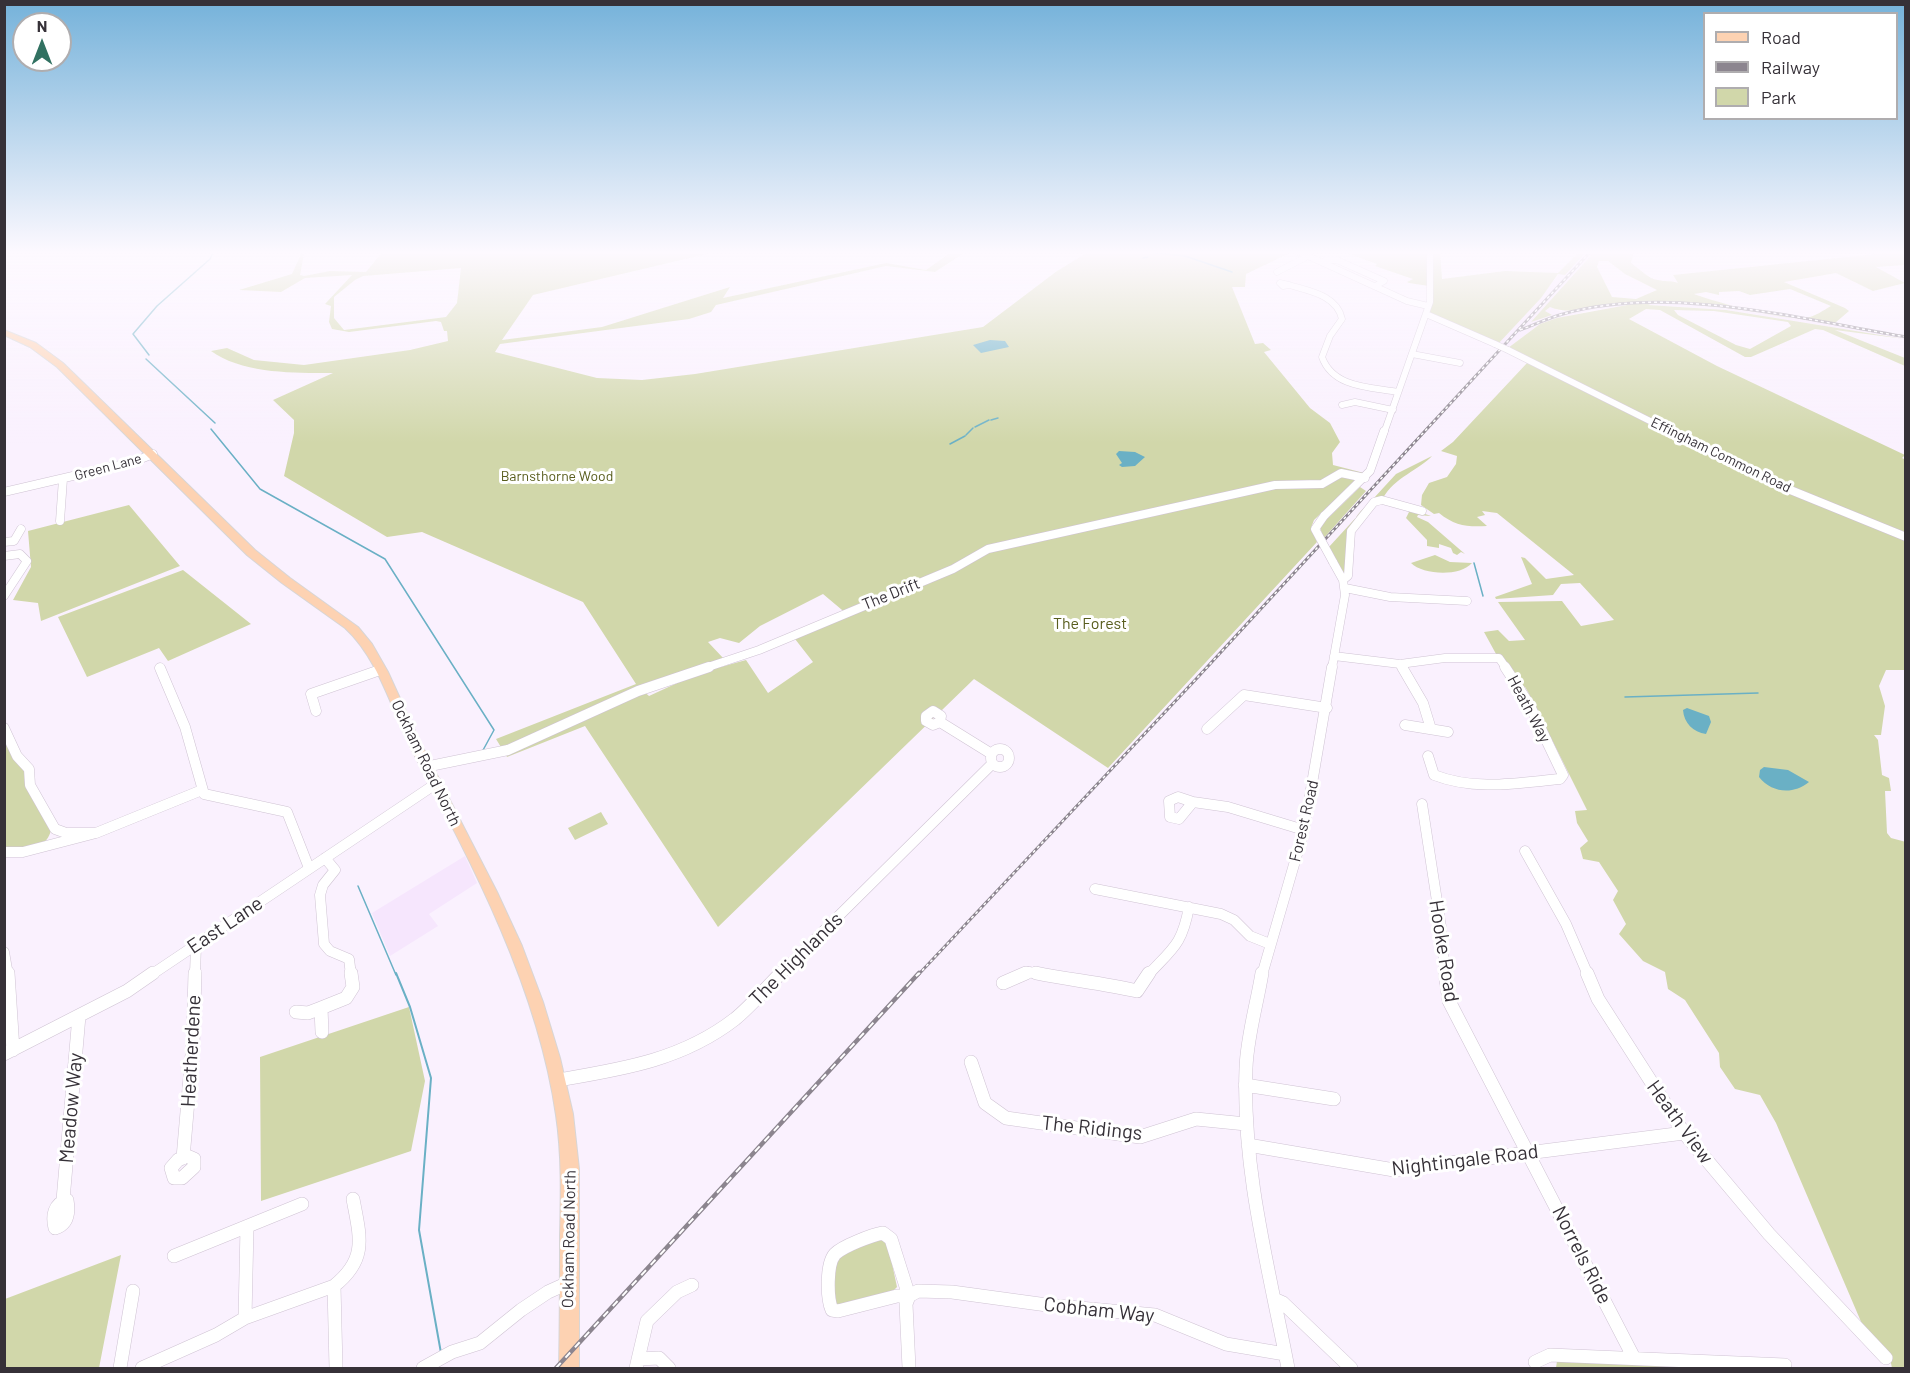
<!DOCTYPE html>
<html>
<head>
<meta charset="utf-8">
<style>
  body { margin:0 }
  #map { position:relative; width:1910px; height:1373px; overflow:hidden; background:#faf1fe; font-family:Barlow,sans-serif }
  canvas { display:block }
  .frame { position:absolute; inset:0; border:6px solid #363138; pointer-events:none }
  .legend { position:absolute; left:1703px; top:12px; width:195px; height:108px; box-sizing:border-box; background:#fff; border:2px solid #afadaf; margin:0; padding:8px 10px; list-style:none; font-size:18px; color:#363138 }
  .legend li { display:flex; align-items:center; gap:12px; height:30px }
  .legend b { width:30px; border:2px solid #afadaf }
  .north { position:absolute; left:12px; top:12px; width:60px; height:60px; box-sizing:border-box; background:#fff; border:2px solid #afadaf; border-radius:50%; rotate:0deg; font-size:16px; font-weight:700; line-height:24px; text-align:center; color:#363138 }
  .north::after { content:''; display:block; margin:auto; width:21px; height:27px; background:#317161; clip-path:polygon(50% 0,100% 100%,50% 72%,0 100%) }
</style>
</head>
<body>
<div id="map">
<canvas width="1910" height="1373"></canvas>
<div class="frame"></div>
<ul class="legend">
<li><b style="height:8px;background:#fdd2b2"></b>Road</li>
<li><b style="height:8px;background:#8c858f"></b>Railway</li>
<li><b style="height:16px;background:#d1d7aa"></b>Park</li>
</ul>
<div class="north">N</div>
</div>
<script>
const ctx = document.querySelector('canvas').getContext('2d');
ctx.lineJoin = 'round';
function paint(path, color) { ctx.fillStyle = color; ctx.fill(path, 'evenodd'); }
function strokePath(path, color, width, dash) { ctx.strokeStyle = color; ctx.lineWidth = width; ctx.lineCap = dash ? 'butt' : 'round'; ctx.setLineDash(dash || []); ctx.stroke(path); }
function label(font, color, halo, rows, align = 'center') {
  ctx.font = font + ' Barlow,sans-serif'; ctx.lineWidth = 6; ctx.setLineDash([]); ctx.textBaseline = 'middle'; ctx.strokeStyle = halo; ctx.fillStyle = color; for (const [text, x, y, turn = 0] of rows) {
    ctx.save(); ctx.translate(x, y); ctx.rotate((+turn || 0) * Math.PI / 180); ctx.textAlign = isNaN(turn) ? turn : align; if (halo) ctx.strokeText(text, 0, 0); ctx.fillText(text, 0, 0); ctx.restore();
  }
}
paint(new Path2D(`
  M1580 251H1595L1547 305 1562 312 1615 303H1678L1741 310 1906 336 1905 339 1726 310 1647 305 1591 310 1540 324 1508 348 1498 344Z
  M465 856 477 883 429 914 438 926 390 956 372 913Z`), '#f6e6fd');
paint(new Path2D(`
  M383 251H719L533 295 502 340 602 327 730 287 723 298 886 263 926 270 953 251H967L935 272 886 266 716 305 711 312 689 319 500 344 495 352 597 378 642 380 695 374 983 327 1057 271 1090 251H1294L1246 274 1245 287H1232L1255 344 1263 343 1271 350 1264 352 1310 408 1330 423 1340 442 1332 453 1333 465 1364 473 1314 520 1311 528 1317 542 1108 768 974 679 718 927 585 726 507 757 496 739 636 684 583 602 422 532 387 537 284 476 294 433V420L273 400 333 373C294 373 243 374 211 351L227 348 254 360 304 365 410 350 448 341 447 331H444L441 322 436 321 349 332 332 329 329 322 331 306 325 304 352 275 305 278 281 292 239 290 292 274 301 254H304L300 275 304 276 330 271 366 272ZM461 268 457 303 446 317 344 330 334 318V297L355 280 363 276ZM823 594 848 615 795 639 813 662 768 693 746 660 699 673 649 696 640 688 724 659 708 642 720 638 739 643 760 626Z
  M1341 251H1440L1442 279 1505 271 1558 273 1580 251H1587L1565 275 1558 274 1541 298 1498 344 1429 313V286L1409 283 1407 282 1413 279 1375 266 1377 264Z
  M1595 251H1623L1633 255 1631 263C1639 268 1648 279 1658 280 1666 282 1669 280 1678 283L1673 275 1905 251V265L1876 267 1905 283 1873 291 1836 273 1784 282 1845 308 1849 311 1835 323 1905 336C1869 331 1668 293 1648 305L1726 310 1905 339 1835 330 1905 358V366L1823 330 1815 329 1751 357H1745L1660 310 1646 309 1629 319 1717 366 1905 455 1902 458 1906 460 1905 670H1886L1879 686 1885 706 1881 735H1874L1878 740 1882 775 1889 778 1891 791H1885L1887 833 1891 838 1906 842 1905 1368H1892L1889 1354 1865 1331 1776 1123 1760 1095 1735 1089 1720 1067 1719 1053 1685 1000 1668 989 1665 972 1643 961 1619 934 1626 924 1613 900 1618 891 1599 862 1583 859 1580 848 1588 841 1577 823 1575 811 1587 810 1528 692 1525 687 1513 685 1484 632 1498 630 1509 641 1525 640 1498 602 1562 601 1581 626 1614 620 1580 583 1561 584 1553 595 1496 599 1495 597 1532 584 1521 557 1525 558 1546 579 1574 575 1497 513 1482 511 1485 515 1477 517 1487 526C1467 527 1455 526 1439 513L1434 514 1421 505 1422 495 1429 483 1447 477 1456 464 1457 456 1441 451 1453 442 1527 363 1508 348 1540 324 1557 318 1638 303C1610 300 1576 318 1550 307L1545 311 1552 315 1531 322ZM1599 261H1608L1625 274 1657 290 1636 299 1612 297 1597 267ZM1790 289 1831 306C1824 310 1814 317 1806 318 1778 320 1719 303 1694 294L1706 292 1719 295V292L1739 291 1750 295ZM1674 310 1714 311 1788 322 1791 326 1750 349 1736 345 1678 315Z
  M1432 456C1420 469 1394 478 1383 498 1334 516 1359 549 1344 576L1328 548 1396 474Z
  M1360 487 1366 491 1323 539 1320 526Z
  M129 505 180 566 41 621 38 603 13 600 31 567 28 531Z
  M1399 505 1431 516 1418 515 1417 517 1428 522 1465 554 1461 552 1457 555 1453 553 1451 548 1439 544V548L1427 546V540L1406 518 1409 512Z
  M1435 555 1450 562 1472 563C1460 577 1423 575 1411 563Z
  M183 570 251 624 168 661 159 648 87 677 58 617Z
  M4 737 24 766 51 830C46 852 22 850 5 847Z
  M601 812 608 824 575 840 568 828Z
  M409 1007 425 1081 411 1151 261 1201 260 1057Z
  M876 1236 887 1240 897 1287 893 1291 836 1308 830 1282 836 1258Z
  M121 1255 99 1368H5V1299Z
  M1557 1361 1715 1368H1556Z`), '#d1d7aa');
paint(new Path2D(`
  M990 340 1005 341 1009 347 981 353 973 345Z
  M1119 451 1135 452 1145 457 1135 466 1122 467 1119 465 1122 463 1116 454Z
  M1687 708 1709 716 1711 722 1706 734C1693 732 1684 723 1683 710Z
  M1764 767 1788 770 1809 782C1793 795 1772 793 1759 777L1760 770Z`), '#6ab0c5');
strokePath(new Path2D(`
  M1140 251 1185 256 1232 272
  M1143 258 1148 257
  M149 355 133 334 157 306 210 259 214 251
  M146 359 215 423
  M991 420 998 418
  M975 427 989 420
  M211 429 260 489 385 559 494 730 482 752
  M966 435 973 428
  M950 444 965 436
  M1474 563 1483 596
  M1625 697 1758 693
  M358 886 396 975`), '#6ab0c5', 1.5);
strokePath(new Path2D(`
  M396 973 410 1007 431 1078 419 1230 441 1353`), '#6ab0c5', 2);
const minorFar3 = new Path2D(`
  M1297 251 1407 301 1428 306
  M1326 260H1337L1384 281 1377 285
  M1277 272 1308 256
  M1280 283 1289 285 1283 286Z
  M1289 285C1309 291 1337 295 1342 319L1330 336 1322 357C1333 388 1370 387 1398 392
  M1426 314 1495 344
  M1508 350 1674 433
  M1412 354 1460 363
  M1342 405 1355 402 1393 410
  M1384 433 1430 302V251`);
const minorFar2 = new Path2D(`
  M1671 431 1783 487 1906 537
  M4 492 133 462 153 454
  M1324 516 1370 471 1384 431
  M60 521 63 479
  M4 542 14 541 21 529
  M4 556 20 554 27 561 4 596
  M1343 580 1348 576 1351 531 1374 502 1382 500 1422 511
  M1345 588 1390 597 1467 601
  M1334 656 1400 664 1445 658H1499L1506 668
  M1400 664 1403 668
  M705 668 759 650 953 569 988 549 1275 485 1322 484 1341 473 1365 478
  M1332 668 1345 595 1343 580 1333 562`);
const minorFar1 = new Path2D(`
  M1402 667 1423 703 1431 729
  M160 668 185 727 204 794 287 812 309 868
  M316 711 311 694 380 670
  M933 711 941 716 940 722 933 725 926 721V716Z
  M940 722 990 753
  M1405 725 1448 732
  M4 728 17 756 29 769 30 785 55 829 66 833H96L23 852H4
  M1207 729 1244 695 1327 708
  M991 758a9 9 0 1 1 18 0a9 9 0 1 1-18 0Z
  M1428 756 1434 775C1475 791 1517 783 1560 779L1563 775 1529 704 1505 667
  M430 766 508 750 638 691 709 667
  M1178 797 1193 802 1179 819 1170 817 1169 801Z
  M1193 802 1228 807 1304 830
  M1422 804 1441 927 1445 975
  M96 833 202 790
  M1525 851 1566 924 1588 975
  M325 858 335 870 323 885 320 895 324 944 330 951 349 959 351 975
  M1095 889 1221 914 1234 920 1250 936 1270 944
  M4 952 8 975
  M151 975 437 783
  M195 975 196 944
  M779 975 992 764
  M1022 975 1029 972 1043 975
  M1148 975C1173 948 1182 945 1189 907
  M1262 975 1304 830 1332 667`);
const minor = new Path2D(`
  M8 973 13 1050
  M1036 973C1070 980 1103 983 1137 991L1149 973
  M1262 973C1257 1004 1247 1037 1246 1068 1242 1170 1269 1269 1288 1368
  M1445 973 1449 1001 1634 1358
  M1587 973 1598 999 1684 1133 1769 1234 1886 1358
  M1003 983 1026 973
  M296 1012 308 1013 321 1008
  M322 1032 321 1008 346 998 353 987 351 973
  M4 1054 127 991 153 973
  M971 1062 985 1103 1006 1118 1140 1137 1196 1119 1246 1124
  M558 1080C623 1069 682 1060 735 1019 751 1006 766 988 781 973
  M1245 1085 1334 1099
  M1248 1145 1394 1170 1684 1133
  M187 1156 194 1159V1167L182 1178H174L171 1168 178 1160Z
  M183 1158 193 1043 195 973
  M63 1200 79 1016
  M67 1200C69 1212 68 1224 55 1228 52 1216 54 1204 67 1200Z
  M883 1233 891 1239 909 1296H897L838 1311 832 1310C827 1299 826 1264 835 1254 843 1246 872 1235 883 1233Z
  M174 1256 302 1204
  M334 1286C368 1259 360 1237 353 1199
  M909 1296 906 1304 909 1368
  M909 1296 918 1291 952 1292 1047 1305 1155 1315 1226 1344 1285 1354
  M1274 1299 1283 1303 1351 1368
  M245 1318 247 1227
  M639 1359 659 1358 669 1368
  M1535 1362 1550 1355 1785 1365
  M120 1368 133 1291
  M142 1368 216 1335 245 1318 334 1286 336 1368
  M423 1368 452 1352 480 1343 521 1310 548 1292 568 1283
  M636 1368 647 1321 677 1292 692 1285`);
const major = new Path2D(`
  M4 330 36 343 63 363 255 550 290 578 358 627 372 644 388 672 418 738 497 892 522 946 543 1002 560 1058 573 1114 579 1169V1368H559C560 1324 560 1280 560 1237 561 1196 562 1155 556 1115 538 988 473 865 414 754 392 713 380 660 345 628L282 583 247 555 57 367 30 347 4 335Z`);
strokePath(minorFar3, '#cfc3d3', 7);
strokePath(minorFar2, '#cfc3d3', 9);
strokePath(minorFar1, '#cfc3d3', 11);
strokePath(minor, '#cfc3d3', 14);
strokePath(major, '#d7d6d7', 2);
strokePath(minorFar3, '#fff', 6);
strokePath(minorFar2, '#fff', 8);
strokePath(minorFar1, '#fff', 10);
strokePath(minor, '#fff', 13);
paint(major, '#fdd2b2');
const railFar1 = new Path2D(`
  M1520 330C1534 325 1548 318 1563 314 1669 284 1800 319 1906 337
  M918 975 1198 677 1591 251`);
const rail = new Path2D(`
  M556 1368 919 973`);
strokePath(railFar1, '#8c858f', 3);
strokePath(rail, '#8c858f', 4.5);
strokePath(railFar1, '#fff', 1.5, [3]);
strokePath(rail, '#fff', 2, [7]);
const minorBridgeFar1 = new Path2D(`
  M1495 344 1508 350`);
const minorBridge = new Path2D(`
  M1324 516 1315 529 1333 562`);
strokePath(minorBridgeFar1, '#cfc3d3', 7, []);
strokePath(minorBridge, '#cfc3d3', 9, []);
strokePath(minorBridgeFar1, '#fff', 6);
strokePath(minorBridge, '#fff', 8);
const sky = ctx.createLinearGradient(0, 0, 0, 443);
sky.addColorStop(0, '#75b2da');
sky.addColorStop(0.57, '#fdf9ff');
sky.addColorStop(1, '#fdf9ff00');
ctx.fillStyle = sky;
ctx.fillRect(0, 0, 1910, 443);
label('14px', '#363138', '#fff', [
  ["Effingham Common Road",1721,455,26],
  ["Green Lane",108,467,-15]
]);
label('14px', '#585d1d', '#fff', [
  ["Barnsthorne Wood",557,476]
]);
label('16px', '#363138', '#fff', [
  ["The Drift",891,594,-22],
  ["Heath Way",1529,709,62],
  ["Ockham Road North",426,763,64],
  ["Forest Road",1304,821,-77],
  ["Ockham Road North",569,1239,-89]
]);
label('16px', '#585d1d', '#fff', [
  ["The Forest",1090,624]
]);
label('20px', '#363138', '#fff', [
  ["East Lane",225,925,-34],
  ["Hooke Road",1444,951,81],
  ["The Highlands",796,959,-45],
  ["Heatherdene",191,1051,-87],
  ["Meadow Way",71,1108,-85],
  ["Heath View",1680,1122,54],
  ["The Ridings",1092,1128,6],
  ["Nightingale Road",1465,1160,-7],
  ["Norrels Ride",1582,1255,63],
  ["Cobham Way",1099,1310,6]
]);
</script>
</body>
</html>
